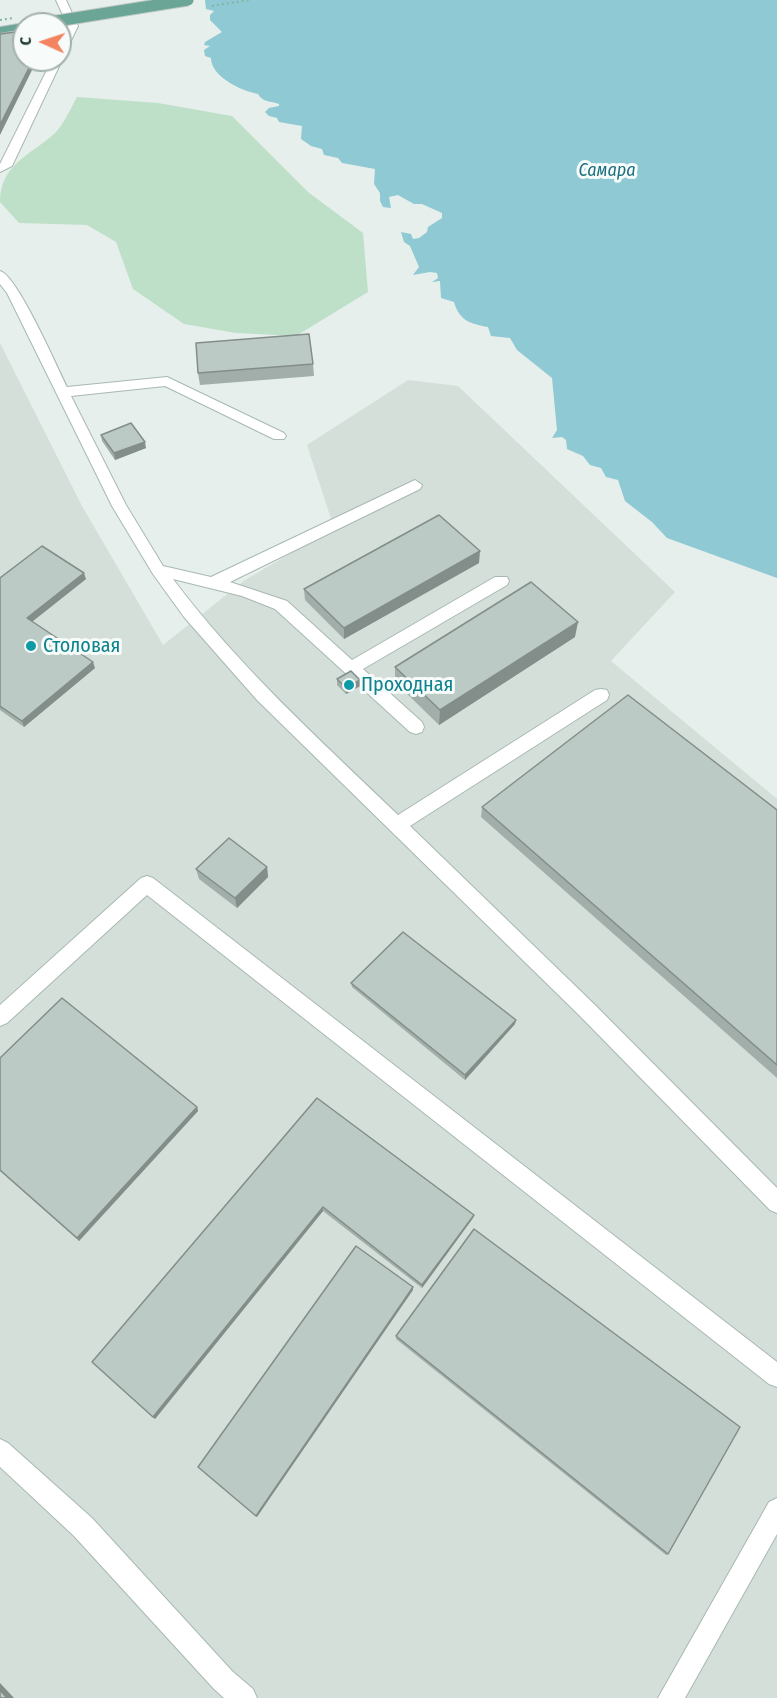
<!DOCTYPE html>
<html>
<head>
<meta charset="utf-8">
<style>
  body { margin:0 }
  #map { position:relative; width:777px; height:1698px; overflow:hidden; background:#e6efeb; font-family:"Fira Sans Condensed",sans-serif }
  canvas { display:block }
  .north { position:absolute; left:12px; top:12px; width:60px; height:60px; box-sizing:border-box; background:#f7fbf9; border:2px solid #a3b1ad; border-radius:50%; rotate:273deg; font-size:16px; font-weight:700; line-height:24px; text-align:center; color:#24423a }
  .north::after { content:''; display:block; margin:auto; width:21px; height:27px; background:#f4845f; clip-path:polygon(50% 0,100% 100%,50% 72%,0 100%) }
</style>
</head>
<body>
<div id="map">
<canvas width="777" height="1698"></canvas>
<div class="north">С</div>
</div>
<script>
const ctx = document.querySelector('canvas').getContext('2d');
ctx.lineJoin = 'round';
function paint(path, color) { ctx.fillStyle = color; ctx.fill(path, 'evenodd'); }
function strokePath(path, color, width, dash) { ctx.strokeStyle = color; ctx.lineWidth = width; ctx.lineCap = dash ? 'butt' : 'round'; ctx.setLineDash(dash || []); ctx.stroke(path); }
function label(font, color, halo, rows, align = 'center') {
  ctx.font = font + ' "Fira Sans Condensed",sans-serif'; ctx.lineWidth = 6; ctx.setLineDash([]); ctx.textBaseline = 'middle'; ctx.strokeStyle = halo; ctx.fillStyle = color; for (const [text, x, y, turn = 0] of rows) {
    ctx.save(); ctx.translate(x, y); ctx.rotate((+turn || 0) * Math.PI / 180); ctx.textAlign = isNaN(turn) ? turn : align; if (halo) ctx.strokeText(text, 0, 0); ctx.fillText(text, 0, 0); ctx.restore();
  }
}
paint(new Path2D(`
  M0 343 82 506 163 645 245 580 334 528 307 445 408 380 458 386 675 592 611 661 777 799V1698H0Z`), '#d4dfda');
paint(new Path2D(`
  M77 97 158 103 232 116 308 192 363 233 368 292 296 336 236 333 184 324 133 289 116 242 87 225 19 223 0 202C0 164 31 155 55 133 64 124 71 108 77 97Z`), '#bfe0c8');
paint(new Path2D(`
  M205 0H777V578L667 538 652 522 625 501 618 480 606 477 601 468 590 465 583 456 567 449 566 440 562 437 552 438 557 430 552 378 517 350 510 338 491 336 488 327C470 324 459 320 454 302L441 298 440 281 432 282 438 278 437 273 430 272 413 275 419 267 410 246 404 242 401 232 411 234 413 239 419 238 427 232 428 227 442 218V213L422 204H414L398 195 389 197 391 208 383 207 380 201V193L374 184 375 169 342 163 338 158 324 155 322 149 311 146 301 139 302 126 279 122 277 118 269 116 265 112 269 108 279 106V104C271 101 262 102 258 94 242 91 211 77 211 58L205 56 204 50 210 46 204 45 205 42 222 32 210 20V15L214 11 206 9Z`), '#8ec9d4');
const service = new Path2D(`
  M56 0H66L78 26 65 53 60 56V42L68 26Z
  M61 58 62 60 12 166 0 172V164L52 60H60Z
  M0 271C17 275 57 367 67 387L167 377 284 433 286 436 284 439H274L165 386 71 396 126 505 163 566 211 577 415 480 422 485 420 489 230 582 287 601 352 660 495 577H507L509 581 507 585 363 669 422 722 424 727 422 732 416 734 410 732 275 609 242 596 173 579C239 667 320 740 398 815L595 690 601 689 607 690 609 695 607 700 410 826 594 1004 777 1188V1213L770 1210 580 1016 257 700 184 617 153 574 112 506 7 293 0 284Z
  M147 876 153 878 777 1362V1387L769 1384 147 895 7 1023 0 1026V1005L141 878Z
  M777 1498V1534L685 1698H658L769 1502Z`);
const minor = new Path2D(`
  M0 1439 8 1443 92 1518 232 1671 253 1689 257 1698H224L214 1689 74 1536 0 1467Z`);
const primary = new Path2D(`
  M24 23 28 24H24V29L0 33V27Z`);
strokePath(service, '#a8b8b2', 2);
strokePath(minor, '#a8b8b2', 2);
strokePath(primary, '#c2cac8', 2);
paint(service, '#fff');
paint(minor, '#fff');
paint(primary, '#6aa596');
const primaryBridge = new Path2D(`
  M38 24 188 0`);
strokePath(primaryBridge, '#c2cac8', 13, []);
strokePath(new Path2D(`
  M212 6 249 0
  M0 20 14 18`), '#86b3a5', 2, [2, 3]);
strokePath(primaryBridge, '#6aa596', 11);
paint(new Path2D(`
  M313 364 314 376 200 385 198 373Z
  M101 435 146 448 115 460 102 441Z
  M479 563 344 639 305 600 304 589Z
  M0 578 86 579 32 622 95 668 24 727 0 710Z
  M575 637 439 725 395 682V667Z
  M337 679 360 680V686L346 694 337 685Z
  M482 807 777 810V1078L481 817Z
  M267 867 268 877 237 908 199 879 196 869Z
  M351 983 515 1024 465 1080 352 987Z
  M0 1058 197 1107 198 1111 79 1241 0 1171Z
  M317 1098 473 1218 422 1288 323 1211 155 1419 94 1364Z
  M396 1336 668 1554 666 1555 396 1339Z`), '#a1aea9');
paint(new Path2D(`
  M33 60H36L35 64 0 135V125Z
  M145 442 146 448 115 460 114 453Z
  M480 551 479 563 344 639V628Z
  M84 573 86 579 29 624 27 618Z
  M578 622 575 637 439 725 440 710Z
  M93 662 95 668 24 727 22 721Z
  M360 680V686L346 694V688Z
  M267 867 268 877 237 908 235 898Z
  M516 1020 515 1024 465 1080V1075Z
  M197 1107 198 1111 79 1241 77 1238Z
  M323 1207V1211L155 1419 153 1417Z
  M474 1215 473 1218 422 1288V1285Z
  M413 1287V1290L257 1517 256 1516Z
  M0 1683 14 1698H7L0 1690Z`), '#838d89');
const building = new Path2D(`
  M24 31V60H33L0 125V34Z
  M309 334 313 364 198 373 196 343Z
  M131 423 145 442 114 453 101 435Z
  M439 515 480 551 344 628 304 589Z
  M42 546 84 573 27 618 93 662 22 721 0 706V578Z
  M531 582 578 622 440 710 395 667Z
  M351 671 360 680 346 688 337 679Z
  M628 695 777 810V1065L482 807Z
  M229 838 267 867 235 898 196 869Z
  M403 932 516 1020 465 1075 351 983Z
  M62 998 197 1107 77 1238 0 1170V1058Z
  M317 1098 474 1215 422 1285 323 1207 153 1417 92 1362Z
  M474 1229 740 1427 668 1554 396 1336Z
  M356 1246 413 1287 256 1516 198 1467Z
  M0 1690 7 1698H0Z`);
paint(building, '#bbcac4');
strokePath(building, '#838d89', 1.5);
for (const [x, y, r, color] of [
  [31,646,6,"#0f9aa8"],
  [349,685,6,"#0f9aa8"]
]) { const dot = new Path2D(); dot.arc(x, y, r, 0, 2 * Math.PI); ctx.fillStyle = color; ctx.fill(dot); strokePath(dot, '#f7fbf9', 2); }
label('italic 18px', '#1c6f80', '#f7fbf9', [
  ["Самара",607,171]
]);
label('20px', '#0d838f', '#f7fbf9', [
  ["Столовая",43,646],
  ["Проходная",361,685]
], 'left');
</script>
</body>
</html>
